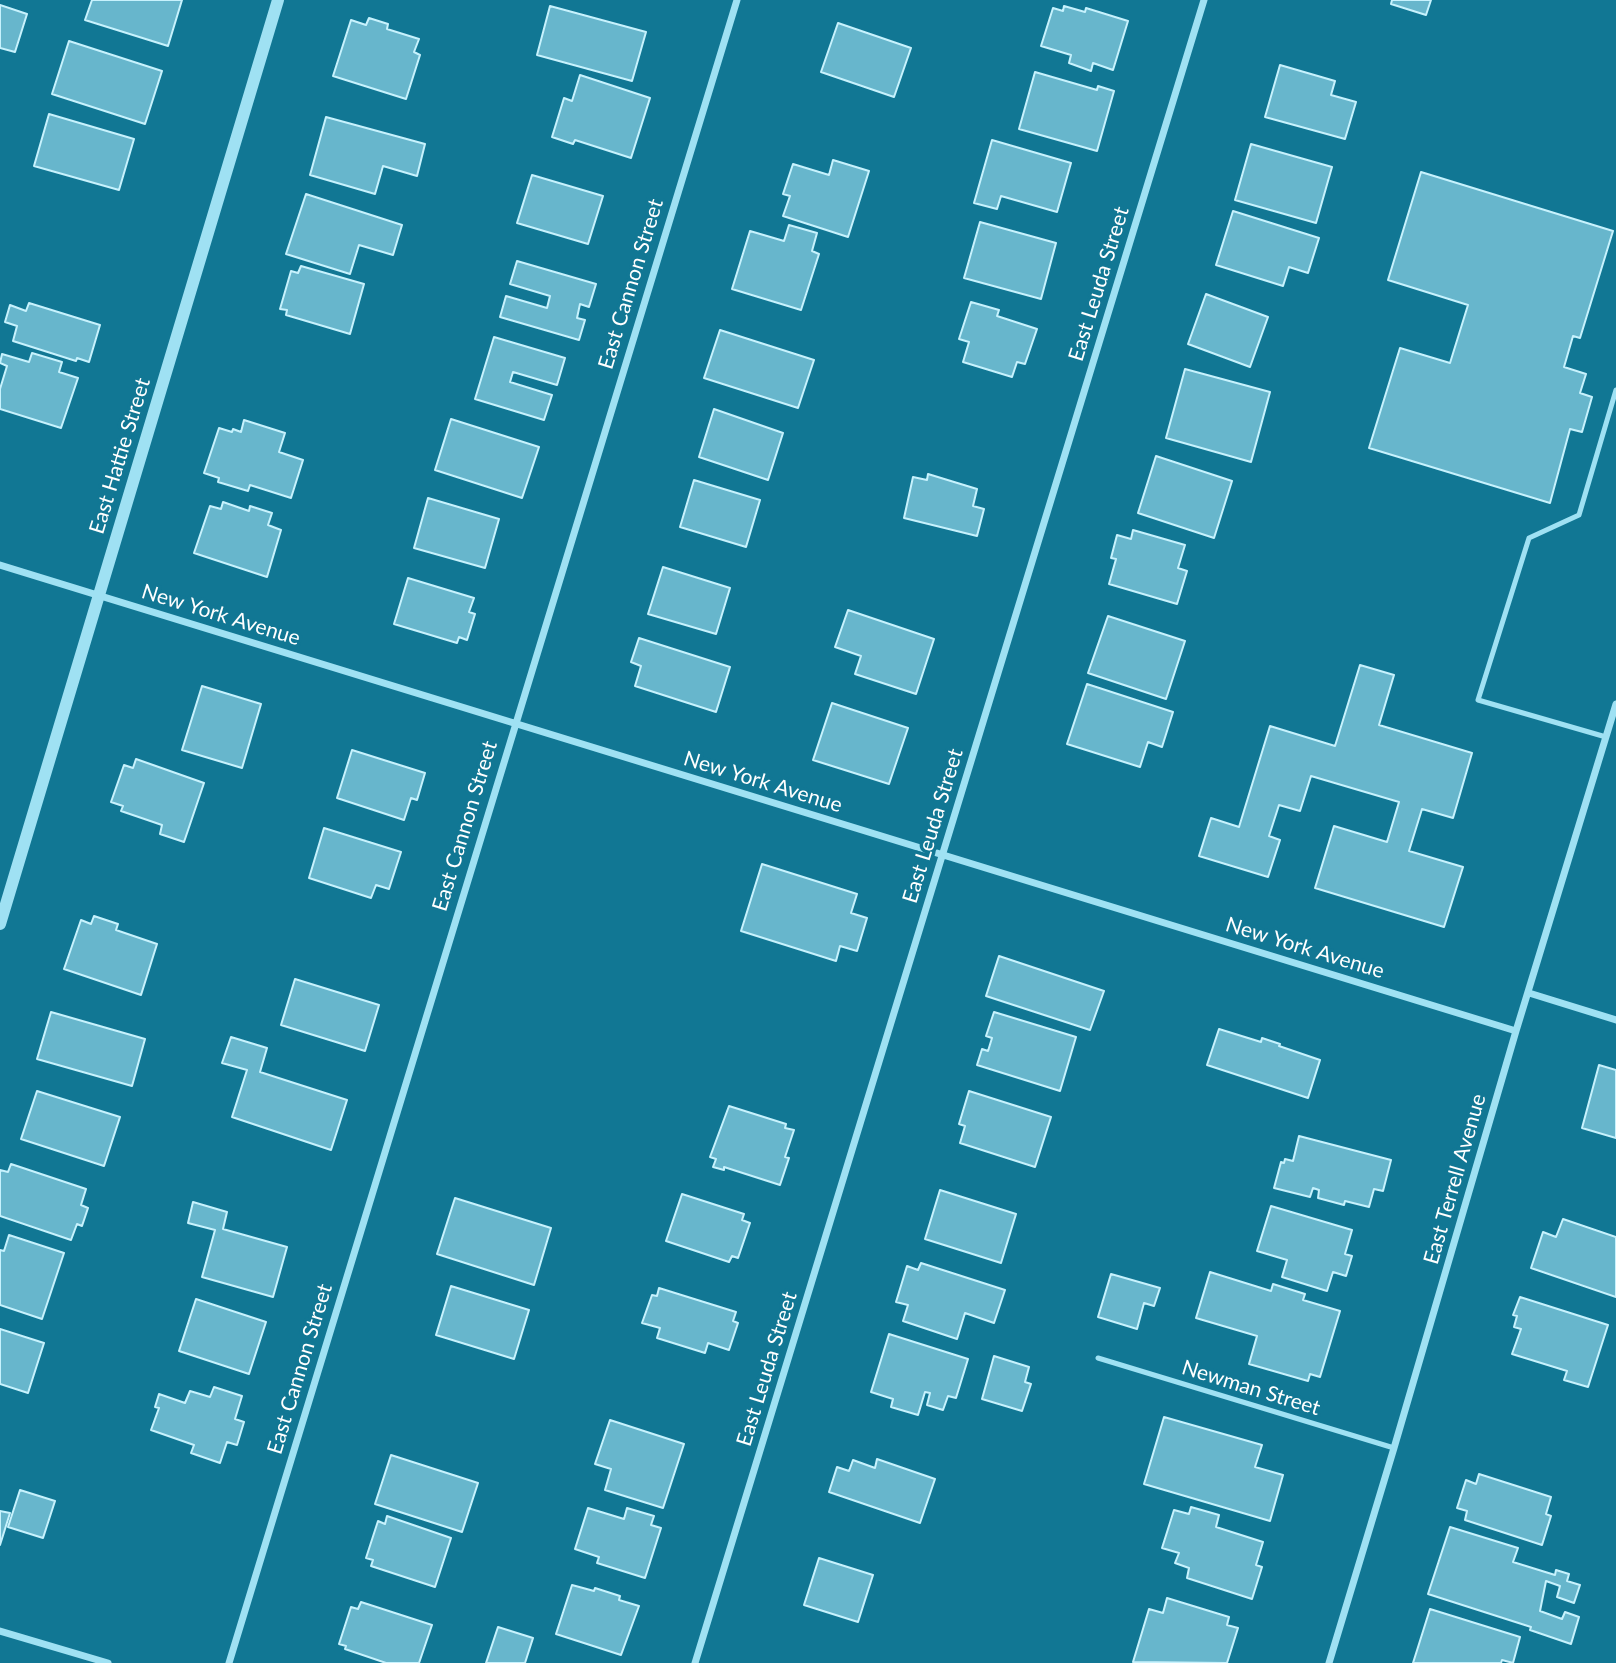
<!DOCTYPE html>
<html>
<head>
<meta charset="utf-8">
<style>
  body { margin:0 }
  canvas { display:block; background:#117794 }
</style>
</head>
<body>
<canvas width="1616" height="1663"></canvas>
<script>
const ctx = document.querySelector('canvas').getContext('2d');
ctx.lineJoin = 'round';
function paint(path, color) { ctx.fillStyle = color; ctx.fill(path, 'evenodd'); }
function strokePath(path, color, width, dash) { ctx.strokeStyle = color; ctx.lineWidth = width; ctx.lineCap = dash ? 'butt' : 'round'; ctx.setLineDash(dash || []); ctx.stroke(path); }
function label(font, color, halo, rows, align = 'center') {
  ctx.font = font + ' Lato,sans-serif'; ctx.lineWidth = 7; ctx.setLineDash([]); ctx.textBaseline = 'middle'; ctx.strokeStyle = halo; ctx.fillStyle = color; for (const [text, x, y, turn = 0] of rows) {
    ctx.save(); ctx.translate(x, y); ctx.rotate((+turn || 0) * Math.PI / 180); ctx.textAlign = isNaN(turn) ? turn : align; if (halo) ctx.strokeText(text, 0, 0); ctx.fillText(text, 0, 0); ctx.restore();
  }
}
const building = new Path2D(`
  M92 0H182L168 46 85 20Z
  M1392 0H1431L1426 15 1391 4Z
  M0 5 27 14 15 52 0 48Z
  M550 6 646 32 632 81 537 55Z
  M1064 6 1085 12 1086 8 1128 21 1113 70 1093 63 1091 71 1069 63 1071 55 1041 46 1053 8 1063 11Z
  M369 18 388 24 387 29 419 39 414 52 420 55 406 99 333 76 351 20 366 25Z
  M838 23 911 48 894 97 821 72Z
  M69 41 162 71 145 124 52 94Z
  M1280 65 1335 81 1331 95 1356 102 1345 139 1265 117Z
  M1035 72 1097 90 1098 86 1114 91 1097 151 1019 129Z
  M580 75 650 98 631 158 575 140 573 144 552 137 564 98 572 101Z
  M49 114 134 139 119 190 34 166Z
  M326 117 425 144 417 176 383 166 375 194 310 175Z
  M992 140 1071 163 1057 212 1001 196 997 209 974 203Z
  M1251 144 1332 167 1316 223 1235 200Z
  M833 160 869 171 848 237 783 216 790 196 783 194 793 164 829 175Z
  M1421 172 1613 231 1580 338 1573 336 1564 367 1586 374 1580 393 1592 397 1582 432 1570 429 1550 503 1369 448 1400 348 1450 363 1468 305 1388 280Z
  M532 175 603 196 588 244 517 223Z
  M306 194 402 225 393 255 359 245 350 274 286 254Z
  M1233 211 1319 238 1308 273 1289 267 1283 286 1216 265Z
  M980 222 1056 243 1041 299 964 278Z
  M789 225 817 233 812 251 819 254 801 310 732 289 750 231 784 241Z
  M517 261 596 284 589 307 580 304 577 318 585 320 579 340 500 317 506 296 547 308 550 296 510 284Z
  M301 266 364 284 350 334 286 315 287 310 280 309 291 271 298 273Z
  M1206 294 1268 317 1250 367 1188 344Z
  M971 302 999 310 997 316 1037 329 1025 364 1017 362 1012 377 963 362 969 342 959 339Z
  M29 303 100 325 89 362 77 358 76 361 13 341 17 326 5 322 10 305 26 311Z
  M720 330 814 360 798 408 704 378Z
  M494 337 565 358 557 385 513 372 510 382 552 395 544 420 475 399Z
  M32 353 62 362 59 372 78 378 61 428 0 409V389L7 366 0 363 2 354 29 362Z
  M1185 369 1270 392 1251 462 1166 438Z
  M714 409 783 433 768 480 699 457Z
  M451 419 539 447 522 498 435 470Z
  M244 420 285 433 279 452 303 460 291 498 250 485 248 491 218 482 219 478 204 473 219 428 232 432 233 429 241 432Z
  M1156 456 1232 481 1214 538 1138 513Z
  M928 474 977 489 973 506 984 509 977 536 904 518 913 477 927 480Z
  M694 480 760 500 746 547 680 527Z
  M428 498 499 519 485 568 414 548Z
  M223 502 249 511 250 506 272 513 268 525 281 530 267 577 194 553 210 506 221 509Z
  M1133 530 1185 545 1178 568 1187 571 1177 604 1109 584 1116 559 1111 558 1117 535 1131 539Z
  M663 567 730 588 716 634 648 614Z
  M408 578 474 598 469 612 475 614 467 640 459 637 457 643 394 624Z
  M848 610 934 639 916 694 855 674 861 656 835 647Z
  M1108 616 1185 641 1166 699 1088 673Z
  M639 638 730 667 716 712 635 686 641 666 631 662Z
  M1360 665 1394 675 1379 725 1472 753 1453 818 1422 809 1409 851 1463 867 1444 927 1315 888 1334 826 1387 842 1399 802 1311 776 1300 811 1279 805 1269 836 1280 840 1268 877 1199 856 1211 818 1239 827 1270 726 1335 746Z
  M1087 684 1173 712 1162 747 1148 742 1140 767 1067 744Z
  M202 686 261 704 242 768 182 750Z
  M832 703 908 728 889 784 813 760Z
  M352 750 425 773 417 800 411 798 404 820 337 798Z
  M136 759 204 783 184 842 160 834 162 825 121 811 123 806 111 802 124 765 133 768Z
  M324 828 401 852 389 889 376 885 371 898 309 878Z
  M762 864 857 894 851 913 867 918 857 951 840 946 836 961 741 931Z
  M94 916 118 924 116 930 157 944 141 995 64 969 81 920 91 924Z
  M999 956 1104 991 1090 1030 986 996Z
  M295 979 379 1005 365 1051 281 1025Z
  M51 1012 145 1039 132 1086 37 1059Z
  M994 1012 1076 1037 1060 1091 977 1065 982 1049 988 1051 992 1038 986 1036Z
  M1219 1029 1261 1042 1262 1038 1280 1044 1279 1046 1320 1060 1308 1098 1207 1065Z
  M231 1037 267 1048 260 1072 347 1100 331 1150 232 1117 247 1070 222 1063Z
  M1599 1065 1616 1070V1138L1582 1128Z
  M37 1091 120 1117 104 1166 21 1139Z
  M969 1091 1051 1117 1035 1167 960 1143 965 1126 959 1124Z
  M729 1106 786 1124 785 1128 794 1130 785 1157 789 1158 780 1185 724 1167V1170L713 1167 716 1159 710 1157Z
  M1299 1136 1391 1160 1383 1191 1374 1189 1369 1207 1345 1201 1344 1205 1318 1198 1319 1190 1313 1188 1310 1197 1274 1188 1281 1162 1284 1163 1285 1159 1293 1161Z
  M11 1164 86 1189 81 1205 88 1208 82 1226 77 1224 71 1240 0 1216V1170L8 1172Z
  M940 1190 1016 1214 1001 1263 925 1239Z
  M682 1194 744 1214 742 1220 750 1223 738 1258 732 1256 729 1262 666 1241Z
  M455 1198 551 1228 534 1285 437 1254Z
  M193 1202 227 1212 223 1229 287 1247 273 1297 202 1277 215 1230 188 1223Z
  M1271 1206 1352 1230 1345 1254 1352 1256 1346 1276 1333 1272 1327 1291 1282 1277 1287 1260 1257 1251Z
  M1563 1219 1616 1237V1297L1531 1268 1543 1232 1556 1237Z
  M9 1235 64 1253 42 1319 0 1305V1250L4 1251Z
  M921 1263 1005 1290 994 1323 965 1313 957 1339 903 1321 908 1305 896 1302 907 1266 918 1270Z
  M1210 1272 1271 1291 1273 1284 1305 1294 1303 1300 1340 1311 1320 1377 1310 1374 1308 1381 1249 1364 1257 1336 1196 1318Z
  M1111 1274 1160 1288 1154 1306 1144 1303 1137 1329 1098 1317Z
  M451 1286 529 1310 514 1359 436 1335Z
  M659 1288 736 1312 733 1321 738 1323 729 1350 708 1343 705 1353 657 1338 660 1328 642 1323 652 1295 657 1296Z
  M1520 1297 1608 1325 1588 1387 1564 1380 1567 1371 1512 1354 1521 1329 1514 1327 1517 1316 1513 1315Z
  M196 1299 266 1322 249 1374 179 1351Z
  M0 1329 44 1343 28 1393 0 1384Z
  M889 1334 968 1359 956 1398 948 1396 943 1410 927 1405 930 1393 925 1392 918 1415 891 1407 893 1399 871 1392Z
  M994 1356 1029 1367 1025 1382 1031 1384 1022 1411 982 1399Z
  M214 1387 242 1396 235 1419 244 1422 237 1445 227 1442 220 1463 191 1453 194 1445 151 1430 159 1408 155 1407 159 1394 185 1403 190 1391 210 1397Z
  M1164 1417 1262 1445 1255 1467 1283 1475 1270 1521 1144 1484Z
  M610 1420 684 1444 663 1508 605 1490 611 1469 595 1464Z
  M391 1455 478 1483 462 1532 375 1504Z
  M877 1459 935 1479 920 1523 829 1492 837 1467 849 1471 853 1460 875 1468Z
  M1479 1474 1551 1497 1546 1514 1551 1516 1542 1545 1465 1520 1467 1511 1457 1508 1466 1480 1476 1484Z
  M20 1490 55 1501 43 1538 8 1527Z
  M1191 1507 1219 1515 1216 1527 1263 1542 1256 1565 1262 1567 1252 1599 1187 1578 1189 1568 1175 1563 1179 1553 1162 1548 1174 1510 1189 1514Z
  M588 1508 624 1519 627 1508 654 1516 651 1525 661 1528 645 1578 597 1563 599 1557 575 1549Z
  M0 1511 10 1513 0 1545Z
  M387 1516 451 1538 435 1587 371 1566 373 1560 366 1558 378 1521 385 1524Z
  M1450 1527 1518 1548 1513 1562 1555 1575 1556 1570 1569 1574 1567 1581 1580 1585 1574 1603 1557 1597 1560 1586 1546 1581 1540 1611 1562 1619 1565 1612 1579 1617 1571 1644 1530 1630 1531 1627 1428 1594Z
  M819 1558 873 1575 858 1622 804 1605Z
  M572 1585 594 1591 595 1588 620 1596 619 1600 639 1606 621 1655 556 1634Z
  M1167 1598 1229 1617 1227 1625 1238 1628 1227 1663 1133 1662 1149 1609 1163 1613Z
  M361 1602 432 1625 419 1663H386L345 1649 346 1646 339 1644 351 1607 358 1609Z
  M1430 1609 1520 1637 1513 1663 1502 1660 1501 1663H1413Z
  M498 1627 533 1638 525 1663H486Z`);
paint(building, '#67b6cc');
strokePath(building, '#c7f2fd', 2);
strokePath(new Path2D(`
  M1606 737 1478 700 1529 538 1579 515 1616 390
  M1098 1358 1394 1448`), '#9fe1f3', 5);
strokePath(new Path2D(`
  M0 565 1516 1031
  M1529 993 1616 1020
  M0 1631 108 1663
  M229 1663 737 0
  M695 1663 1204 0
  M1329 1663 1394 1448 1516 1031 1616 704`), '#9fe1f3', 7);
strokePath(new Path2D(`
  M0 924 278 0`), '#9fe1f3', 12);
label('21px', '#fff', '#117794', [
  ["East Cannon Street",631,284,-73],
  ["East Leuda Street",1099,284,-73],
  ["East Hattie Street",120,456,-73],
  ["New York Avenue",221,615,17],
  ["New York Avenue",763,782,17],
  ["East Cannon Street",465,826,-73],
  ["East Leuda Street",933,826,-73],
  ["New York Avenue",1305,948,17],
  ["East Terrell Avenue",1455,1179,-74],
  ["East Cannon Street",300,1369,-73],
  ["East Leuda Street",767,1369,-73],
  ["Newman Street",1251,1388,17]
]);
</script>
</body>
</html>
